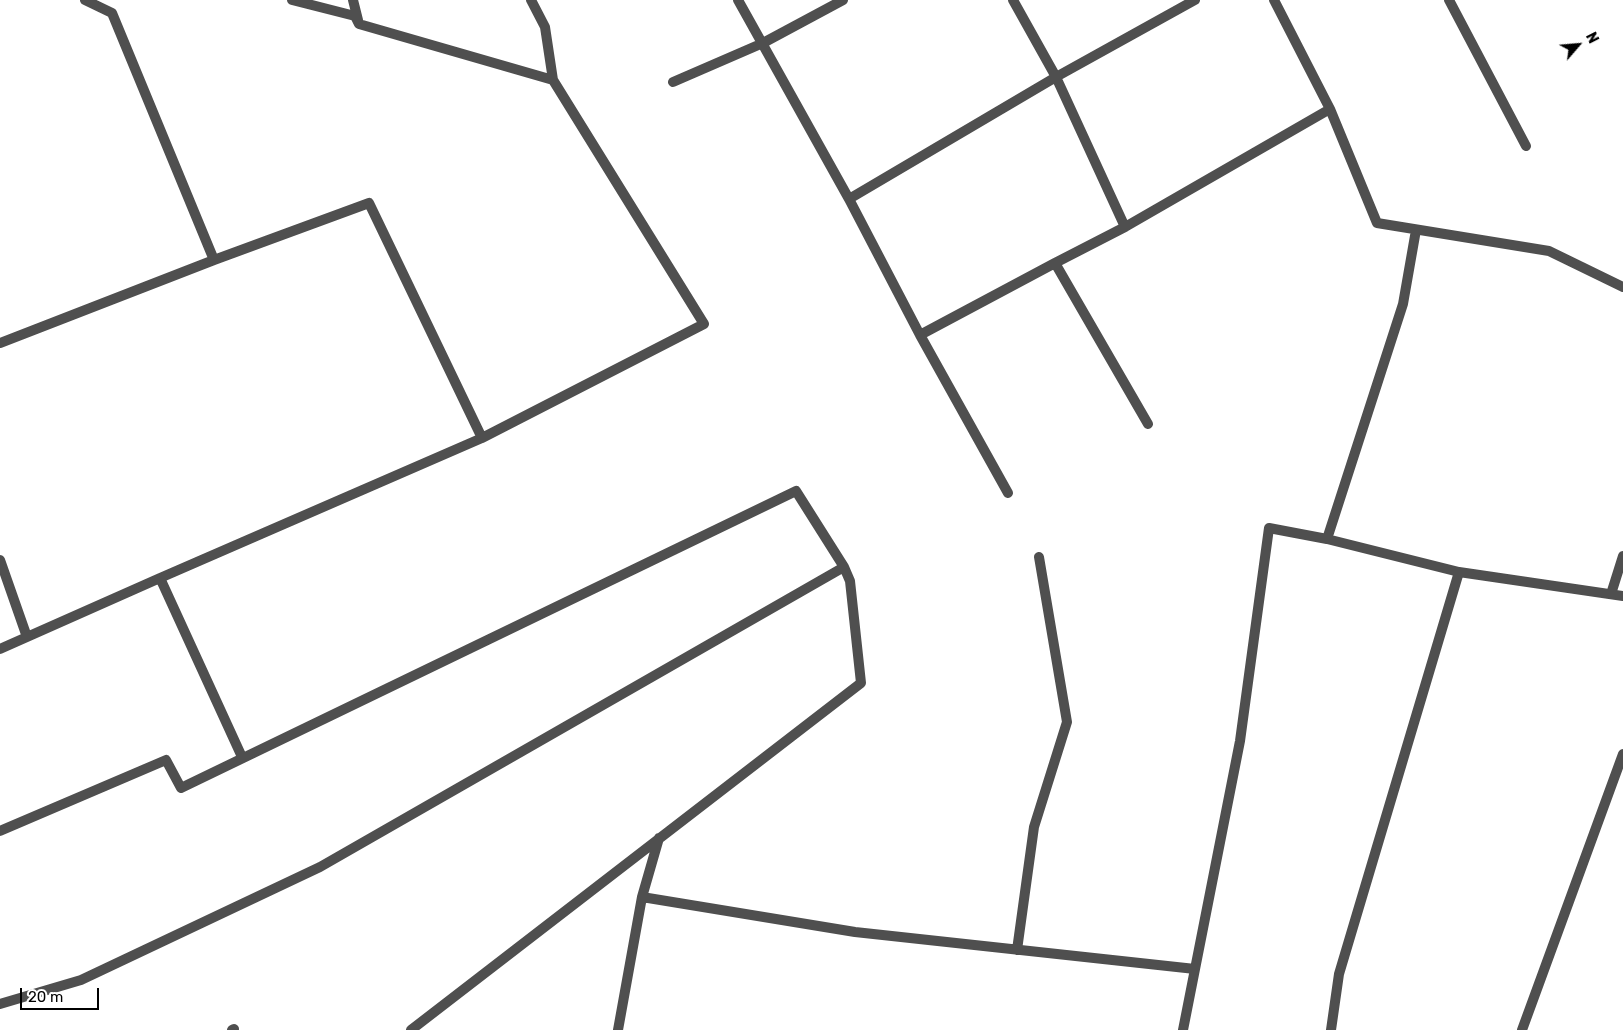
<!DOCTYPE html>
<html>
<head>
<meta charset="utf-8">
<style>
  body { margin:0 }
  #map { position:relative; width:1623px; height:1030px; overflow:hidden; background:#fff; font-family:Rubik,sans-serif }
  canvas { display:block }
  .north { position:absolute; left:1553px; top:20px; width:50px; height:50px; -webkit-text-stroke:4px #fff; paint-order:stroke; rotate:63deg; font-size:14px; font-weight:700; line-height:20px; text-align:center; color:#000 }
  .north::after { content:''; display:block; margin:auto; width:18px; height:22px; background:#000; clip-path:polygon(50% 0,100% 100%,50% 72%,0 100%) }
  .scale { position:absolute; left:20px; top:988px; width:79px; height:22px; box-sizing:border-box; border:2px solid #000; border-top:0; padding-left:6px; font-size:15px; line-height:18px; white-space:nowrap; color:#000; -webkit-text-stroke:4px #fff; paint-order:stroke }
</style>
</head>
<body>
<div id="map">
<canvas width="1623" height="1030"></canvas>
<div class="north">N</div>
<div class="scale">20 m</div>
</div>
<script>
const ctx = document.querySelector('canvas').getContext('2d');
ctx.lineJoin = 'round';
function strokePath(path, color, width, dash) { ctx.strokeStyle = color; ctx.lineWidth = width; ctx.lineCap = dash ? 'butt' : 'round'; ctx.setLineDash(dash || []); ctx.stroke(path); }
strokePath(new Path2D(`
  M85 0 112 13 214 260 369 203 482 438
  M353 0 358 20
  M531 0 545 27 553 80
  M738 0 849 199
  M1013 0 1056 77 1125 227 1055 263 1148 424
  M1274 0 1330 109
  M1449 0 1526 146
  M673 82 763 43 843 0
  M1125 227 1330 109 1377 223 1549 251 1623 287
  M920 335 1055 263
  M0 343 214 260
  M1008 493 920 335 849 199 1056 77 1195 0
  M1327 539 1403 304 1416 230
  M0 560 27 637
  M160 578 482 438 704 324 553 80 359 24 355 16 292 0
  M1611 594 1623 556
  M0 649 160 578 242 757
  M0 831 166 760 181 788 796 491 844 567
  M642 897 855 932 1195 969
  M1017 950 1034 827 1067 722 1039 557
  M0 1004 81 980 320 867 844 567 850 581 861 683 411 1030
  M232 1030 234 1029
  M618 1030 642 897 659 838
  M1183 1030 1240 741 1269 528 1327 539 1459 572 1623 596
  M1331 1030 1339 974 1459 572
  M1522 1030 1623 754`), '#4f4f4f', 10);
</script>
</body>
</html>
